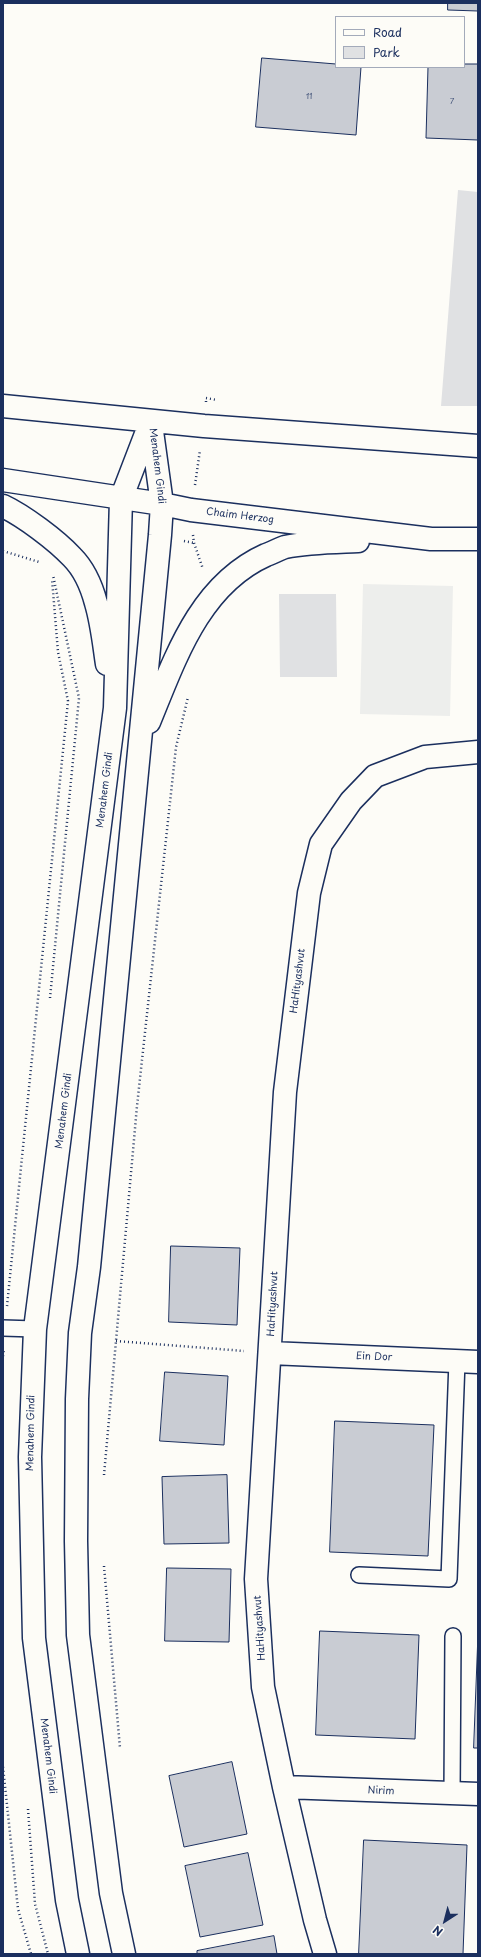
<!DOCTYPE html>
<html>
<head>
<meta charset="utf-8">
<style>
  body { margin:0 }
  #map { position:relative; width:481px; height:1957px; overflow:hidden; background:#fdfcf7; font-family:"Playpen Sans",sans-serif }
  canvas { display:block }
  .frame { position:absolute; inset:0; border:4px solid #1b2f5e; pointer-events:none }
  .legend { position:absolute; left:335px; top:16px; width:130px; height:52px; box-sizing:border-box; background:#fdfcf7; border:1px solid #a3aaba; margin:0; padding:5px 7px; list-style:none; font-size:12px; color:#1b2f5e }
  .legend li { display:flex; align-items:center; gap:8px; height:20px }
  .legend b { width:20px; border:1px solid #a3aaba }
  .north { position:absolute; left:425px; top:1901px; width:40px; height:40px; -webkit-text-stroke:3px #fdfcf7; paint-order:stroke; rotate:216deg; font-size:11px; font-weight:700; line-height:16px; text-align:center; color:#1b2f5e }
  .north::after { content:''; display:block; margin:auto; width:14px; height:18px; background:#1b2f5e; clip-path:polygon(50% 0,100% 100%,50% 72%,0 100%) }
</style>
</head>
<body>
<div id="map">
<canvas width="481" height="1957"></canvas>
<div class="frame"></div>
<ul class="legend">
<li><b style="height:5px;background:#fdfcf7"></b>Road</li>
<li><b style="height:11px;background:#e0e1e3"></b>Park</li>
</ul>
<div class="north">N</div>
</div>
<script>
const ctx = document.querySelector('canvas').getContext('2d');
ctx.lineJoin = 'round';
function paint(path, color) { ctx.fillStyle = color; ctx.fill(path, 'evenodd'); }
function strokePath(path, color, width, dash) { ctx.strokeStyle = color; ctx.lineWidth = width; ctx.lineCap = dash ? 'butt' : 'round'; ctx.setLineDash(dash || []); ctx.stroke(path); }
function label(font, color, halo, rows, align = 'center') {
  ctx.font = font + ' "Playpen Sans",sans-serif'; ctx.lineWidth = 4; ctx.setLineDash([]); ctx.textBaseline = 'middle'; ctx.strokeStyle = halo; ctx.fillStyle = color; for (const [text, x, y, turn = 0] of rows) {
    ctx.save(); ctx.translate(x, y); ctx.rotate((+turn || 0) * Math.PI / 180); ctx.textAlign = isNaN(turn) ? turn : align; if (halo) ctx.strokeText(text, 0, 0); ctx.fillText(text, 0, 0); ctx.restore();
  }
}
paint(new Path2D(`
  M363 584 453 586 450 716 360 714Z`), '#edeeec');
paint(new Path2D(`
  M458 190 478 192V406H441Z
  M279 594H336L337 677H280Z`), '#e0e1e3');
const building = new Path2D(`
  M448 3H478V11L448 10Z
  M262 58 336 64V67H361L356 135 256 127Z
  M464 64H478V140L426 138 428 67H464Z
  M171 1246 240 1248 237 1325 169 1322Z
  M165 1372 228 1376 224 1445 160 1441Z
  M335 1421 434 1425 428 1556 330 1552Z
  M227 1475 229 1543 164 1544 162 1477Z
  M167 1568 231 1569 229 1642 165 1641Z
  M320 1631 419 1635 415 1739 316 1735Z
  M478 1634V1748H474Z
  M232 1762 247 1834 184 1847 169 1776Z
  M364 1840 467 1845 463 1954H359Z
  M248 1853 263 1925 200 1937 185 1866Z
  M274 1936 277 1954H197V1951Z`);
paint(building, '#c9ccd3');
strokePath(building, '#1b2f5e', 1);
const lane = new Path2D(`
  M3 1328 35 1329
  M359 1575 449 1579 457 1361
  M452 1794 453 1636`);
const street = new Path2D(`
  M270 1353 478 1362
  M284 1787 478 1794
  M325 1954 315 1920 284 1787 263 1687 256 1579 285 1092 309 893 321 844 351 801 375 776 425 757 478 752`);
const secondary = new Path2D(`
  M3 406 204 426 478 446
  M3 480 162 504 191 510 431 539H478
  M3 506C24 516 56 540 72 557 84 569 92 588 96 603 102 623 104 644 107 664
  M149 722C175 659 199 585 266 555 272 553 279 549 285 547 309 542 334 542 358 541
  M78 1954 67 1900 34 1638 30 1457 35 1329 115 708 121 499 151 421
  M124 1954 111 1893 78 1635 76 1541 77 1399 80 1333 89 1267 160 535 162 504 151 424`);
strokePath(lane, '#1b2f5e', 18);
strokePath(street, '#1b2f5e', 25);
strokePath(secondary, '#1b2f5e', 25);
strokePath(new Path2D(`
  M206 402V398L217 400
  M195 485 200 450
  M193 535 194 543 203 569
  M184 541 194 543
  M3 551 39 562
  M50 998 79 698 53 575
  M7 1306 68 701 58 652 52 579
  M116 1341 244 1351
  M3 1356 4 1349
  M104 1475 137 1106 176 747 188 697
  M104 1566 120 1748
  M3 1767 18 1909 31 1954
  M28 1809 35 1904 48 1954`), '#1b2f5e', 2.5, [1, 3]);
strokePath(lane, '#fdfcf7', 15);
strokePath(street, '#fdfcf7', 22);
strokePath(secondary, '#fdfcf7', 22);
label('8px', '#46567b', null, [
  ["11",309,97],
  ["7",452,102]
]);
label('10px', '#1b2f5e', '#fdfcf7', [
  ["Menahem Gindi",157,466,83],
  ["Chaim Herzog",240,516,7],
  ["Menahem Gindi",105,790,-83],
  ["HaHityashvut",298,981,-83],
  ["Menahem Gindi",64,1111,-83],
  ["HaHityashvut",273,1304,-87],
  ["Ein Dor",374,1357,2],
  ["Menahem Gindi",31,1433,-89],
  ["HaHityashvut",260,1628,-94],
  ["Menahem Gindi",48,1756,83],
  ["Nirim",381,1791,2]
]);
</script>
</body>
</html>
